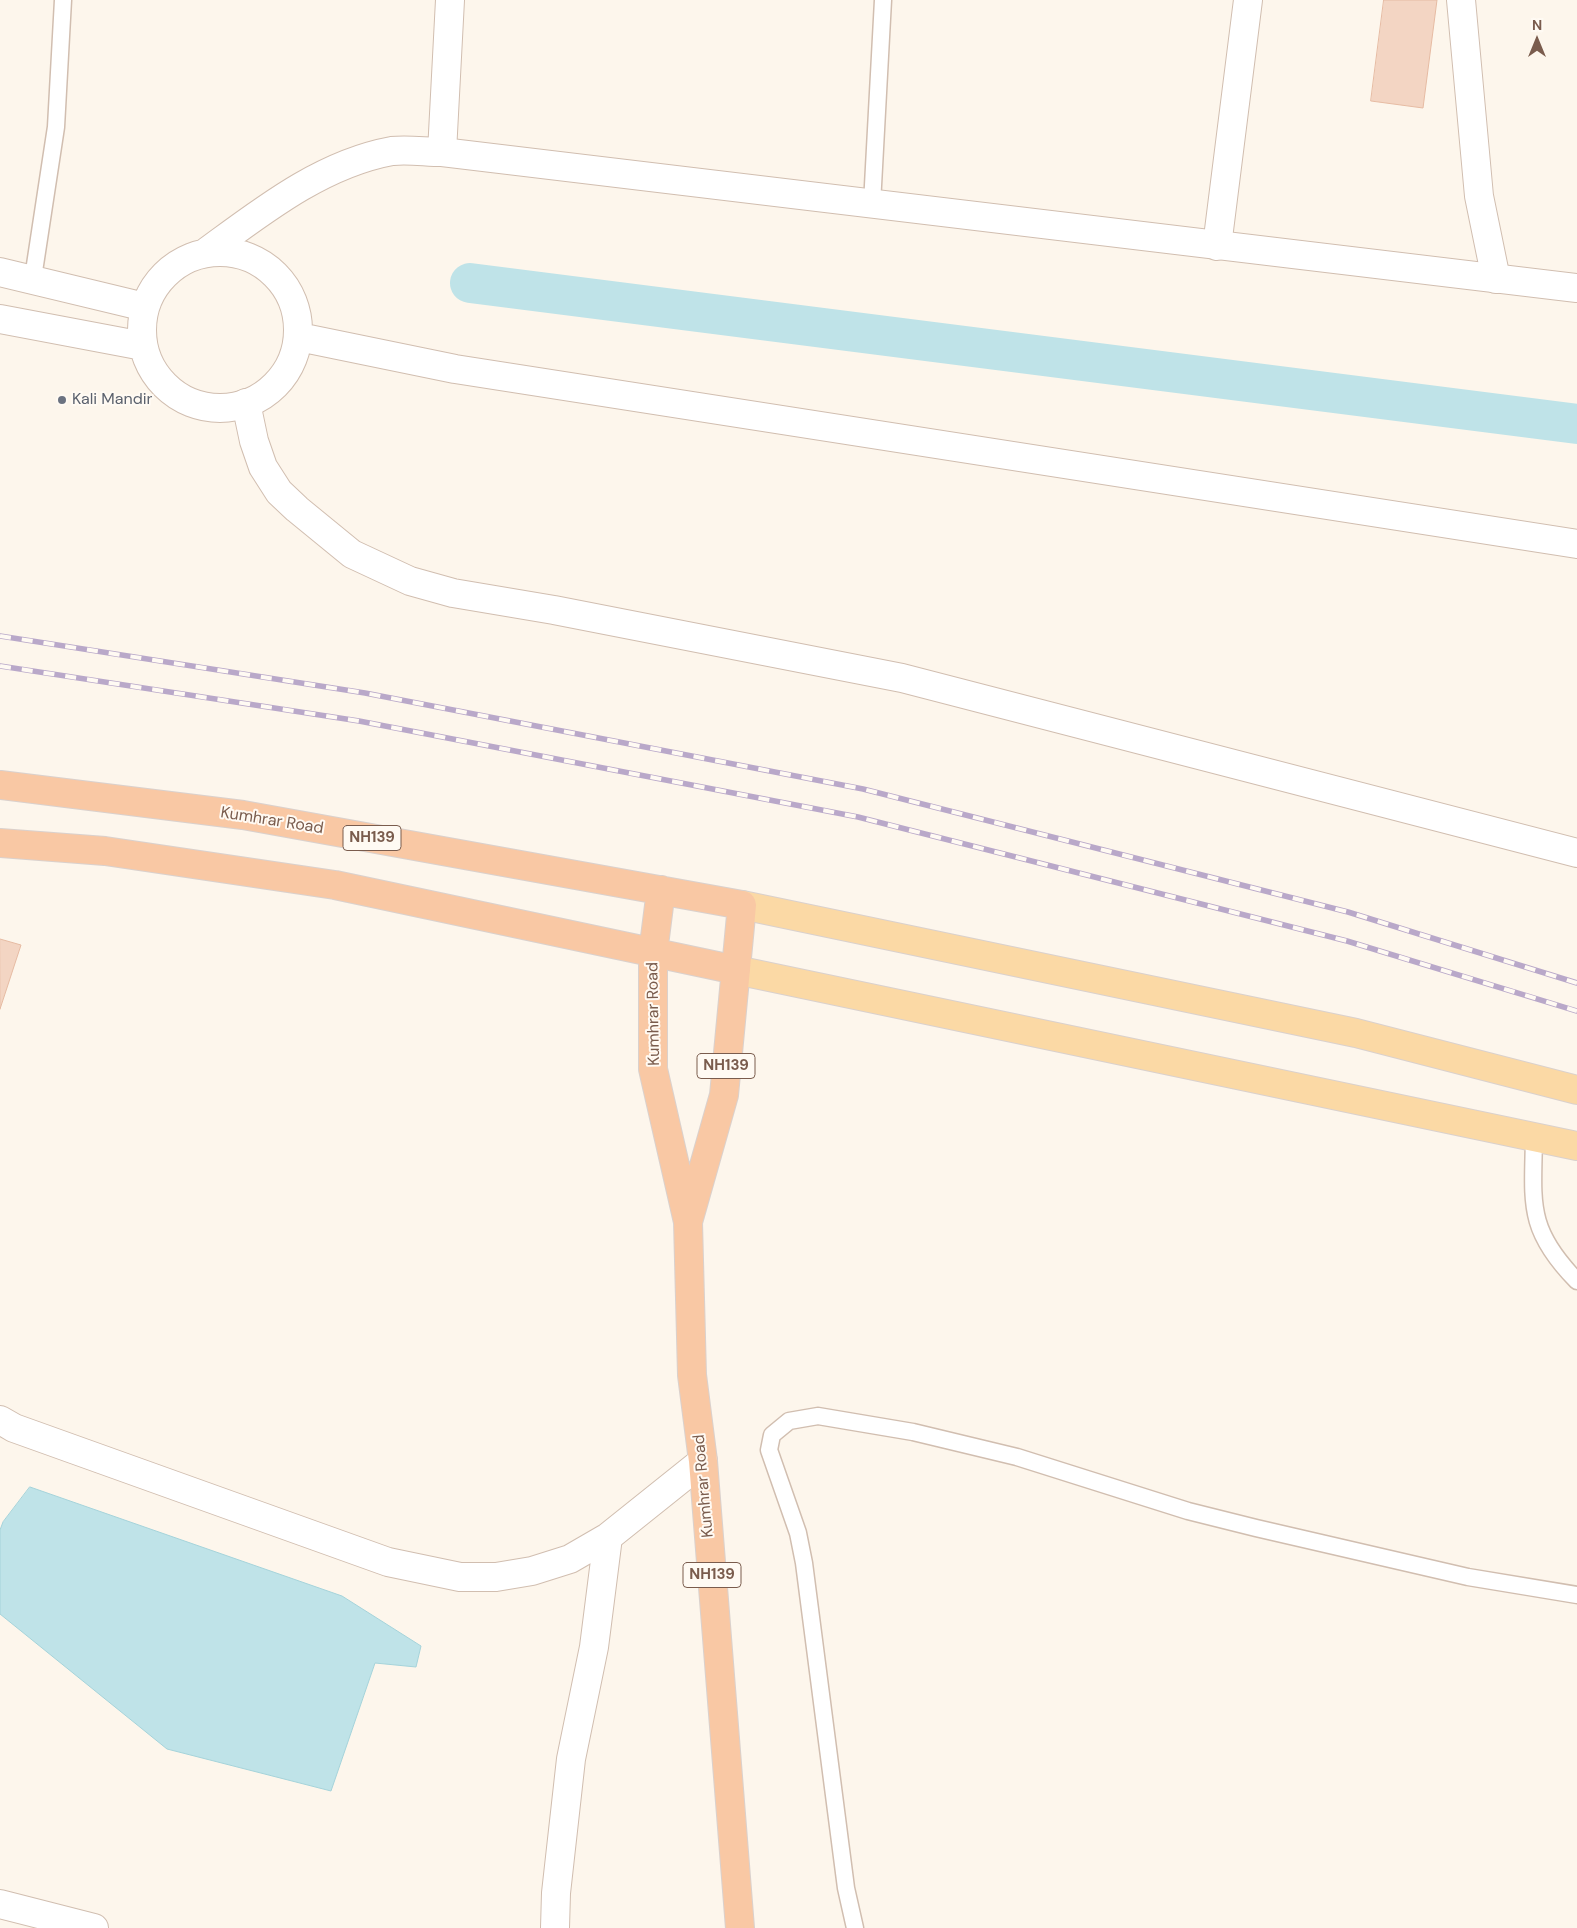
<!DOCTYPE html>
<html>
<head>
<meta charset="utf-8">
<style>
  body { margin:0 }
  #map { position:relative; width:1577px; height:1928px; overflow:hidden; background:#fdf6ec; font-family:"DM Sans",sans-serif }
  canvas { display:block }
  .north { position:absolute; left:1512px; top:15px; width:50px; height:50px; -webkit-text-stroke:4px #fffaf3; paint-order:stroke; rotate:0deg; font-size:14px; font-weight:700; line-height:20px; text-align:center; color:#7a5c4d }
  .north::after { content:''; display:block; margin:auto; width:18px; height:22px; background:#7a5c4d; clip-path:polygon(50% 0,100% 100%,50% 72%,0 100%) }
</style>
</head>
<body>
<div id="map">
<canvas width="1577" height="1928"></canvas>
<div class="north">N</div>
</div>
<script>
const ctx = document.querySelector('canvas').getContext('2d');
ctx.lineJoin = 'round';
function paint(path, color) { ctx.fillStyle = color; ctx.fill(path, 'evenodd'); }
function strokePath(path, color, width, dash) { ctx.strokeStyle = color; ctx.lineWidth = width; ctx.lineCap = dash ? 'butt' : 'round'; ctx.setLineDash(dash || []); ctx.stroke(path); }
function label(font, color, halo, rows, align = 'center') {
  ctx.font = font + ' "DM Sans",sans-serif'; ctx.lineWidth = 4; ctx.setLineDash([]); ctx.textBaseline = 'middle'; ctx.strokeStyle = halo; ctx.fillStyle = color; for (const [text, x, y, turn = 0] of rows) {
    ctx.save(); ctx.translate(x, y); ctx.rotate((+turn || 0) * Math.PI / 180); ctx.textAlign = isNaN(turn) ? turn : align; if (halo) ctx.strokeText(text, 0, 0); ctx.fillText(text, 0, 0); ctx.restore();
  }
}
const water = new Path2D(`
  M30 1487 342 1596 421 1646 416 1667 375 1663 331 1791 167 1749 0 1614V1530L3 1522Z`);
paint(water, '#bfe3e8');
strokePath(water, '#a5d3da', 1);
strokePath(new Path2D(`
  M470 283 1577 424`), '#bfe3e8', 40);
const building = new Path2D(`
  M1384 0H1437L1423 108 1371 101Z
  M0 939 21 945 0 1009Z`);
paint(building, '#f3d5c3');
strokePath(building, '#e6bba3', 1);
const service = new Path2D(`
  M872 204 883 0
  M33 278 56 127 63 0
  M1534 1136C1533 1203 1526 1229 1577 1281
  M855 1928 846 1888 804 1563 798 1533 769 1450 772 1435 789 1421 818 1416 913 1432 1017 1457 1188 1511 1256 1528 1468 1577 1577 1595`);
const minor = new Path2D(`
  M1461 0 1479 196 1496 279
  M442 152 450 0
  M1217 246 1248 0
  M246 403 254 441 263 467 279 492 297 509 352 554 410 581 453 593 554 610 902 678 1577 853
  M0 1420 14 1428 388 1562 460 1577H496L532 1571 570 1559 608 1537 703 1461
  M0 1904 94 1928
  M555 1928 556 1893 571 1759 594 1647 608 1537`);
const tertiary = new Path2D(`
  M142 330a78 78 0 1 1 156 0a78 78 0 1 1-156 0Z
  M205 253C261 212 321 164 392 151 408 149 426 152 442 152L1577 288
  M0 272 145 307
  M0 319 143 346
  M299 337 455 369 1577 544`);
const primary = new Path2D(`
  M742 905 1356 1033 1577 1090
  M736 970 1577 1146`);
const trunk = new Path2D(`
  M0 785 243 815 742 905 724 1095 688 1222
  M0 843 105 851 335 885 736 970
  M661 890 653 953V1069L688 1222 692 1375 703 1461 740 1928`);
strokePath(service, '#d1beb0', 19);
strokePath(minor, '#d1beb0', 30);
strokePath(tertiary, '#d1beb0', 30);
strokePath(primary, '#dad1cd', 30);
strokePath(trunk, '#dad1cd', 30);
strokePath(service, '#fff', 16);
strokePath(minor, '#fff', 28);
strokePath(tertiary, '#fff', 28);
strokePath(primary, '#fbd9a5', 28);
strokePath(trunk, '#f9c8a4', 28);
const rail = new Path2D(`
  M0 636 365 693 863 789 1348 912 1577 983
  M0 666 359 721 858 817 1347 941 1577 1011`);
strokePath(rail, '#b9a8c9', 5.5);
strokePath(rail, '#fffaf3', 4, [11]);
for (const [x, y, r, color] of [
  [62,400,5,"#6b7280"]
]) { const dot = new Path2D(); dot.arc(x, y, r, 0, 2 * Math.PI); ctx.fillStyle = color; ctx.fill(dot); strokePath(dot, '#fffaf3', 2); }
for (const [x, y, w] of [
  [372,838,58],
  [726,1066,58],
  [712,1575,58]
]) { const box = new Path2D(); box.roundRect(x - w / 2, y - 12.5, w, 25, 4); ctx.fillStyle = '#fffaf3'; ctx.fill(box); strokePath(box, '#7a5c4d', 1); }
label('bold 15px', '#7a5c4d', null, [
  ["NH139",372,838],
  ["NH139",726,1066],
  ["NH139",712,1575]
]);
label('16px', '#5b616d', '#fffaf3', [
  ["Kali Mandir",72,400]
], 'left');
label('16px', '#7a5c4d', '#fffaf3', [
  ["Kumhrar Road",272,821,9],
  ["Kumhrar Road",654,1014,-91],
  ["Kumhrar Road",704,1486,-95]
]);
</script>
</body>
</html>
